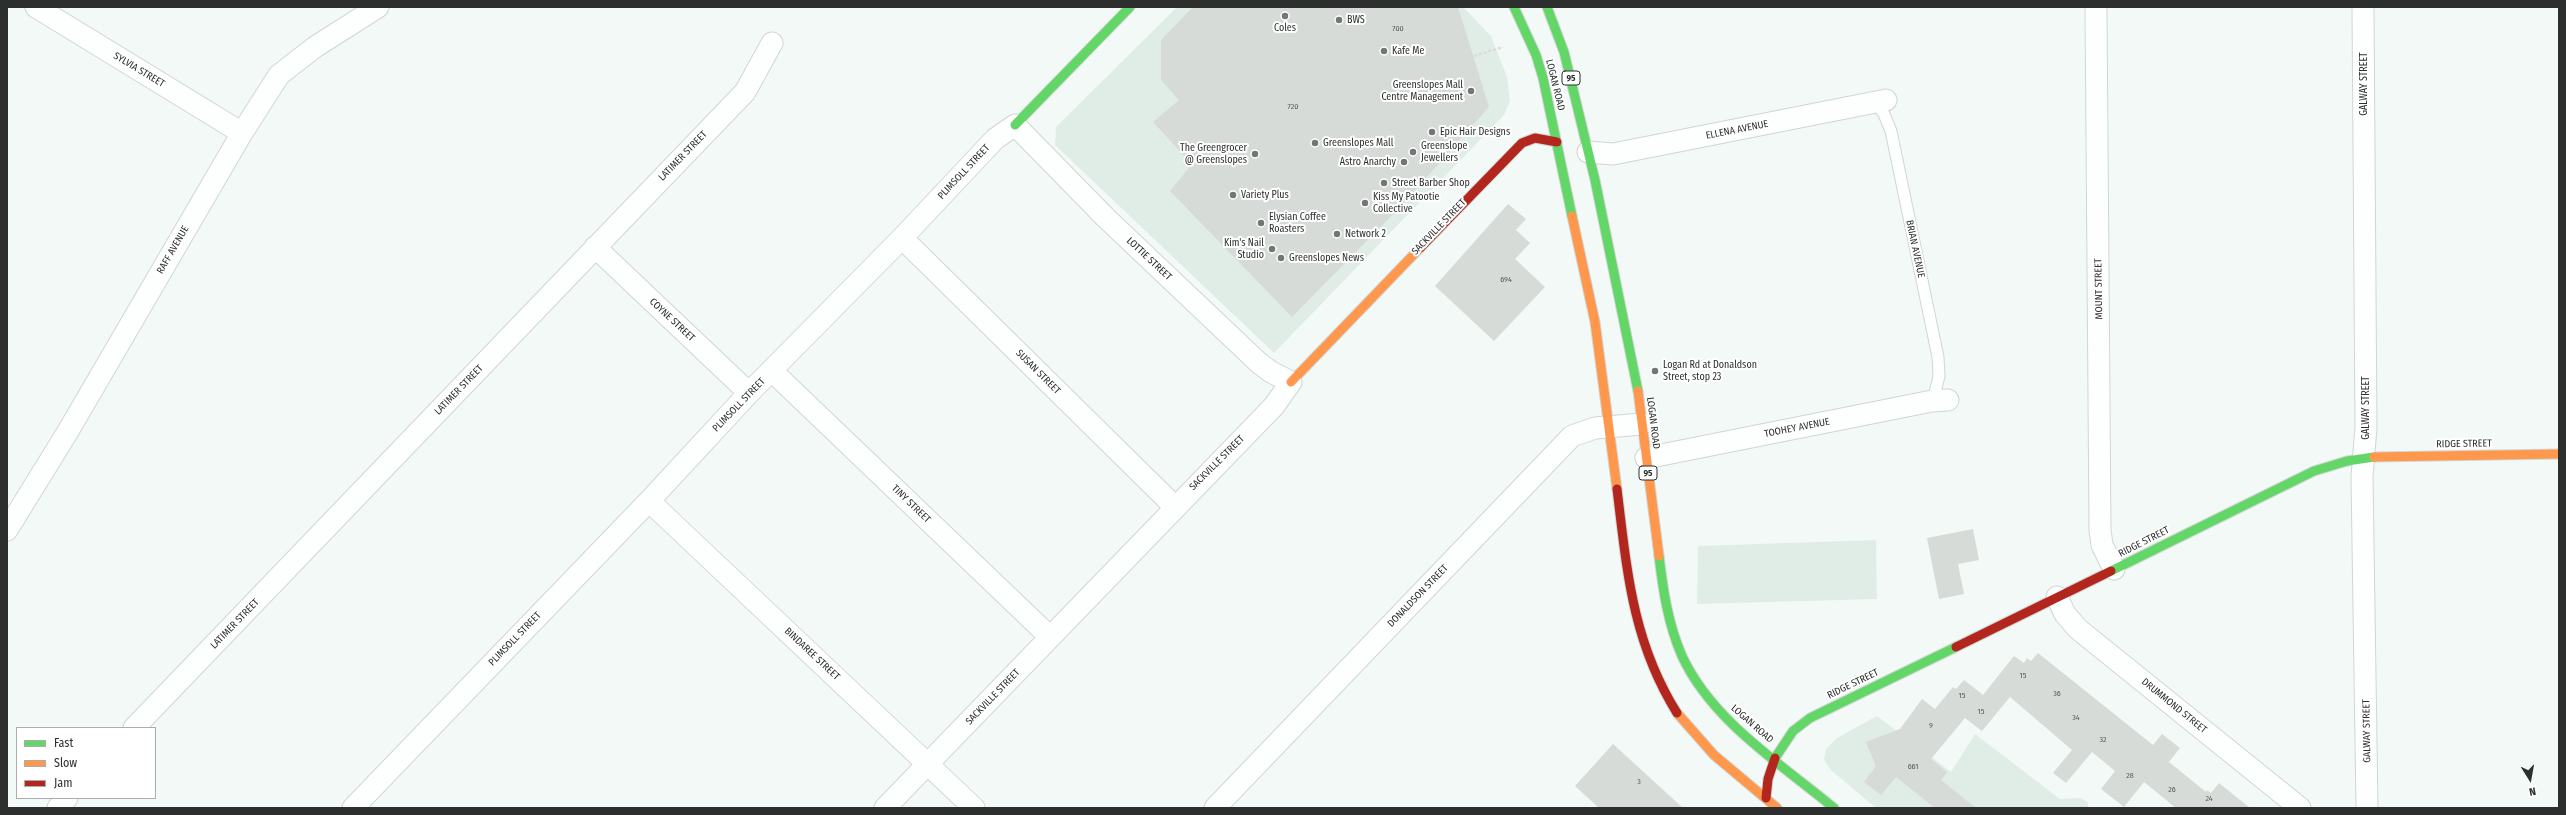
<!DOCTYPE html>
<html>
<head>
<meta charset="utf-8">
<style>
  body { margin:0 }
  #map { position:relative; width:2566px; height:815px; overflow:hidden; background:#f3f9f6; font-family:"Fira Sans Condensed",sans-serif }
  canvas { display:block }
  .frame { position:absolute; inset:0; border:8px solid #2c2f2e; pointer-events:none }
  .legend { position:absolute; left:16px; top:727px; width:140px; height:72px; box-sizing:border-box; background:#fff; border:1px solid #abacab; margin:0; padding:5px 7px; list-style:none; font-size:12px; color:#2c2f2e }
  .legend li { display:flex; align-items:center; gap:8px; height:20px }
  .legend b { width:20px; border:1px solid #abacab }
  .north { position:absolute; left:2510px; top:759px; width:40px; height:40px; -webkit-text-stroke:3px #fff; paint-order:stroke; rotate:169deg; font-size:11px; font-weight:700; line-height:16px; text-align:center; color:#2c2f2e }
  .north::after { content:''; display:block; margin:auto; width:14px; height:18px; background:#2c2f2e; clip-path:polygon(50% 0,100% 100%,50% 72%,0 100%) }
</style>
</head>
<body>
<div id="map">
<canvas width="2566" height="815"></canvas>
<div class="frame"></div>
<ul class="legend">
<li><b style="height:5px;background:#63d668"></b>Fast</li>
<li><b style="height:5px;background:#ff974d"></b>Slow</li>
<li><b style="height:5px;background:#b3261e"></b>Jam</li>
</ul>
<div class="north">N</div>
</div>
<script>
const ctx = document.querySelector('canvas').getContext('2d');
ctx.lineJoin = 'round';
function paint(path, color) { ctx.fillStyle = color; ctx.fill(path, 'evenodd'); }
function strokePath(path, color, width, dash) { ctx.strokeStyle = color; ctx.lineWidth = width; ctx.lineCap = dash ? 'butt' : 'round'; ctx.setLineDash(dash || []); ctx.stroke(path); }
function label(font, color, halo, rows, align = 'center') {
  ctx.font = font + ' "Fira Sans Condensed",sans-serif'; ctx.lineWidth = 4; ctx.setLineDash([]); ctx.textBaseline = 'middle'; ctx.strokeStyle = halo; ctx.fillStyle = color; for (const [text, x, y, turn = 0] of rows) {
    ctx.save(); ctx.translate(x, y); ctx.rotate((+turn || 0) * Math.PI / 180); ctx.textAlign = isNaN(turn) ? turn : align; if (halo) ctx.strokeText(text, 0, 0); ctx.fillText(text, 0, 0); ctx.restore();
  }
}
paint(new Path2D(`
  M1177 7H1463L1491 36 1507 77 1510 101 1504 115 1274 353 1055 145 1056 127Z
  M1876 540 1877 599 1697 604 1698 546Z
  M1877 716 1951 772 1975 734 2060 799 2080 798 2088 802V808H1876L1831 770 1824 760 1826 749 1837 738Z`), '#e0ede7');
paint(new Path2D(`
  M1193 7H1458L1489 107 1402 205 1292 317 1170 191 1192 164 1153 122 1179 100 1161 80V40Z
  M1508 204 1526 219 1516 230 1530 243 1515 259 1545 287 1494 341 1435 286Z
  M1973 529 1979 560 1958 564 1964 594 1939 599 1927 538Z
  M2038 653 2153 745 2162 734 2180 748 2169 762 2206 792 2207 790 2211 793 2219 783 2250 808H2176L2144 782 2124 807 2101 789 2115 771 2092 752 2066 783 2053 773 2072 750 2010 697 1982 731 1965 718 1931 759 1947 772 1941 780 1976 808H1935L1896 777 1881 795 1864 782 1876 766 1866 742 1900 729 1922 699 1935 709 1953 687 1956 689 1964 680 1983 695 2014 656 2024 663 2027 658 2031 661Z
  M1613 744 1683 808H1599L1575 786Z`), '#d6dbd8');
const lane = new Path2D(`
  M1875 102 1884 114 1891 131 1938 357 1939 376 1933 401`);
const street = new Path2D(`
  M36 7 242 133
  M2096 7 2100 530 2102 545 2114 569
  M2363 7 2366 428 2362 476 2367 808
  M1588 152 1613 154 1886 100
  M902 238 1174 506
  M595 247 749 393
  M772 371 1050 637
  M1646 458 1932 401 1948 400
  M649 501 974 808
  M7 530 67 433 242 133 279 75 315 47 378 7
  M2057 597 2065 614 2078 629 2300 808
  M134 728 745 92 772 43
  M58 808 67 798
  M353 808 649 501 749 393 902 238 995 139 1015 125 1106 218 1259 363 1271 372 1291 382 1274 406 885 808
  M1215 808 1572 436 1595 428 1642 424`);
const fast = new Path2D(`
  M1514 7 1536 55 1543 78 1572 216
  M1547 7 1564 52 1595 180 1638 391
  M1015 125 1130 7
  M1659 556C1663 590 1668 624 1682 656 1712 721 1781 764 1834 808
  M2111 571 2314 471 2347 461 2374 457
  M1775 758 1793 731 1810 718 1956 647`);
const slow = new Path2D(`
  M1572 216 1595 322 1617 489
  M1291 382 1420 248
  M1638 391 1659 556
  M2374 457 2559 454
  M1677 713 1714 755 1777 808`);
const jam = new Path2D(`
  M1420 248 1522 143 1535 138 1557 142
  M1617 489C1627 570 1632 641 1677 713
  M1956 647 2111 571
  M1766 798 1768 779 1775 758`);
strokePath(lane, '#d1d6d4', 13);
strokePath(street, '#d1d6d4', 23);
strokePath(fast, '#d1d6d4', 11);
strokePath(slow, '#d1d6d4', 11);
strokePath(jam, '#d1d6d4', 11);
strokePath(new Path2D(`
  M1474 56 1503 47`), '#dadcdc', 2.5, [3, 2]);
strokePath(lane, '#fdfefe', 11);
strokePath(street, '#fdfefe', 21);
strokePath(fast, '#63d668', 9);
strokePath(slow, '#ff974d', 9);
strokePath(jam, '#b3261e', 9);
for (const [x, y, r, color] of [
  [1285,16,4,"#727674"],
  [1339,20,4,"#727674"],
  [1384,51,4,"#727674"],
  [1471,91,4,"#727674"],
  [1432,132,4,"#727674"],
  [1315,143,4,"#727674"],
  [1413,152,4,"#727674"],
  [1255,154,4,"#727674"],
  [1404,162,4,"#727674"],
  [1384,183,4,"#727674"],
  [1233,195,4,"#727674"],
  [1365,203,4,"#727674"],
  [1261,223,4,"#727674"],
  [1337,234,4,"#727674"],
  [1272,249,4,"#727674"],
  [1281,258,4,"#727674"],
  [1655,371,4,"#727674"]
]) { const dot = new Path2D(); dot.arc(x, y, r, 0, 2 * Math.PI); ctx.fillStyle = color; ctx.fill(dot); strokePath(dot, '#fff', 1.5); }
label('8px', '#565a58', null, [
  ["700",1398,29],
  ["720",1293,107],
  ["694",1506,280],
  ["15",2023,676],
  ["36",2057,694],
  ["15",1962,696],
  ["15",1981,712],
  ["34",2076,718],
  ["9",1931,726],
  ["32",2103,740],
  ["661",1913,767],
  ["28",2130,776],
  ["3",1639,782],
  ["26",2172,790],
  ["24",2209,799]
]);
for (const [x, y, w] of [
  [1571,78,18],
  [1648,473,18]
]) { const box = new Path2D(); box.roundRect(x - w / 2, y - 7, w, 14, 3); ctx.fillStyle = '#fff'; ctx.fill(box); strokePath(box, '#2c2f2e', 1); }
label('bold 9px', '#2c2f2e', null, [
  ["95",1571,78],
  ["95",1648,473]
]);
label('10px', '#2c2f2e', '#fff', [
  ["BWS",1347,20],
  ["Coles",1285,28,"center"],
  ["Kafe Me",1392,51],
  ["Greenslopes Mall",1463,85,"right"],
  ["Centre Management",1463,97,"right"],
  ["Epic Hair Designs",1440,132],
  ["Greenslopes Mall",1323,143],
  ["Greenslope",1421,146],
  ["Jewellers",1421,158],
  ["The Greengrocer",1247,148,"right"],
  ["@ Greenslopes",1247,160,"right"],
  ["Astro Anarchy",1396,162,"right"],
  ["Street Barber Shop",1392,183],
  ["Variety Plus",1241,195],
  ["Kiss My Patootie",1373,197],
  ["Collective",1373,209],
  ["Elysian Coffee",1269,217],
  ["Roasters",1269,229],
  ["Network 2",1345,234],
  ["Kim's Nail",1264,243,"right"],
  ["Studio",1264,255,"right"],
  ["Greenslopes News",1289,258],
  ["Logan Rd at Donaldson",1663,365],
  ["Street, stop 23",1663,377]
], 'left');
label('10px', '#2c2f2e', '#fff', [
  ["SYLVIA STREET",139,70,31],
  ["GALWAY STREET",2364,84,-90],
  ["LOGAN ROAD",1555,85,76],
  ["ELLENA AVENUE",1737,130,-11],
  ["LATIMER STREET",683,156,-46],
  ["PLIMSOLL STREET",964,172,-47],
  ["SACKVILLE STREET",1439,227,-46],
  ["BRIAN AVENUE",1915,249,78],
  ["RAFF AVENUE",173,250,-60],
  ["LOTTIE STREET",1149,259,43],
  ["MOUNT STREET",2099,289,-91],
  ["COYNE STREET",672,320,43],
  ["SUSAN STREET",1038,372,45],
  ["LATIMER STREET",459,390,-46],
  ["PLIMSOLL STREET",739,405,-46],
  ["GALWAY STREET",2366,408,-90],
  ["LOGAN ROAD",1653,423,83],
  ["TOOHEY AVENUE",1797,428,-11],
  ["RIDGE STREET",2464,444,-1],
  ["SACKVILLE STREET",1217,463,-45],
  ["TINY STREET",911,504,44],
  ["RIDGE STREET",2144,542,-27],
  ["DONALDSON STREET",1418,596,-46],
  ["LATIMER STREET",235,624,-46],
  ["PLIMSOLL STREET",515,639,-46],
  ["BINDAREE STREET",812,654,43],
  ["RIDGE STREET",1853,684,-26],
  ["SACKVILLE STREET",993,697,-46],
  ["DRUMMOND STREET",2174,706,39],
  ["LOGAN ROAD",1752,724,41],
  ["GALWAY STREET",2367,731,-91]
]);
</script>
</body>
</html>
